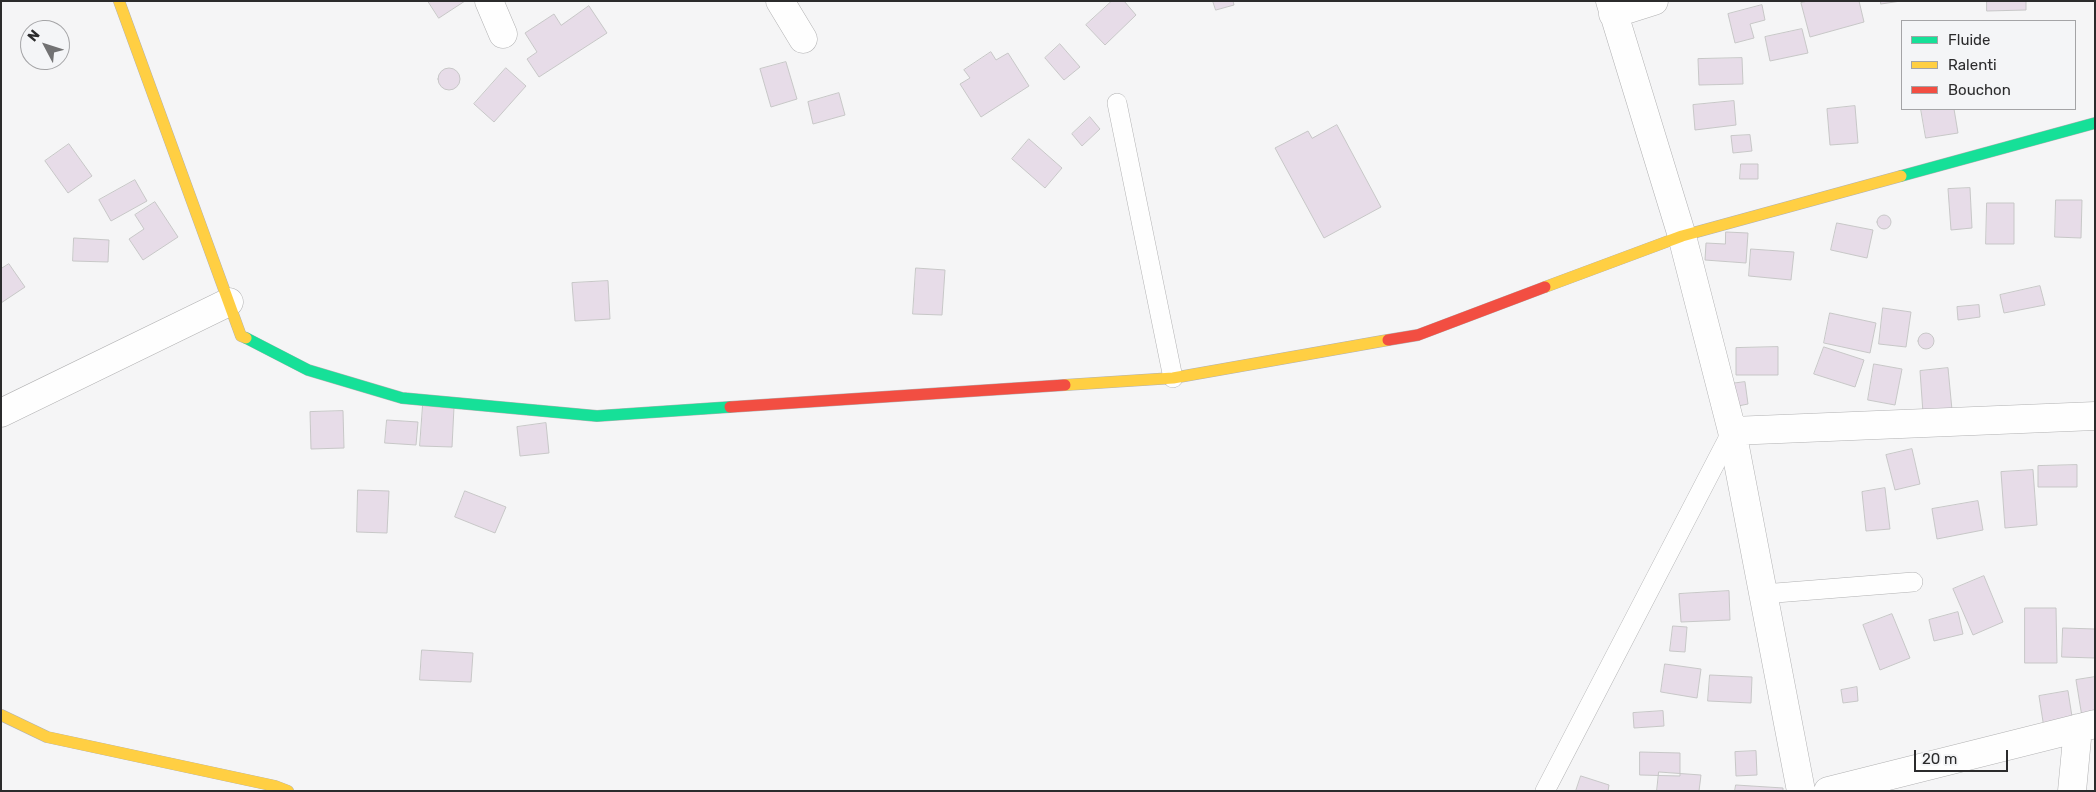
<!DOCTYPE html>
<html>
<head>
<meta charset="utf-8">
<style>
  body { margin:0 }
  #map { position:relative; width:2096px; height:792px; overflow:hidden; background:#f5f5f6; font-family:Rubik,sans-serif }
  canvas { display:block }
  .frame { position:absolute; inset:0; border:2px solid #2b2b2c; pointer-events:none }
  .legend { position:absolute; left:1901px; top:20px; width:175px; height:90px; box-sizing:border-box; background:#f4f5f7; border:1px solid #a4a4a6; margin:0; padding:6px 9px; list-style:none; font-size:15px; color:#2b2b2c }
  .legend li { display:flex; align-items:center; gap:10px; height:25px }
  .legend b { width:25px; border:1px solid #a4a4a6 }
  .north { position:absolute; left:20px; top:20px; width:50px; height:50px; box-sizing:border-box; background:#f4f5f7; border:1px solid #a4a4a6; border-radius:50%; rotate:310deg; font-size:14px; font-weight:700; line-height:20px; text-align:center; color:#2b2b2c }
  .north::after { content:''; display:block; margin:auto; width:18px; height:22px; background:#727273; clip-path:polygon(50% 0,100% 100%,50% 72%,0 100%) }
  .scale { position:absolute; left:1914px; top:750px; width:94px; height:22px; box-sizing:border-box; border:2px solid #2b2b2c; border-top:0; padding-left:6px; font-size:15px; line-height:18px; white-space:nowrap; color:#2b2b2c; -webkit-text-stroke:4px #f4f5f7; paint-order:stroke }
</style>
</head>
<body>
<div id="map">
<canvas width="2096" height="792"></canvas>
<div class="frame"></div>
<ul class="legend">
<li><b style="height:6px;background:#16e098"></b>Fluide</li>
<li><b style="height:6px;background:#ffcf43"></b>Ralenti</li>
<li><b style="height:6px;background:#f24e42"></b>Bouchon</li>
</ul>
<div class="north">N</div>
<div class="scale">20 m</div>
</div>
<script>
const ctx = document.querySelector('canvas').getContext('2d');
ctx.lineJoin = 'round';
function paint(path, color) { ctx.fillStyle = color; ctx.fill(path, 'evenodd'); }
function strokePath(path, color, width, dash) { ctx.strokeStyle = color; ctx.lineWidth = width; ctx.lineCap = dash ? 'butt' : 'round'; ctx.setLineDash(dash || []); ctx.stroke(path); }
const building = new Path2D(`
  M428 1H465L439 18Z
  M1112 1H1124L1136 15 1105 45 1086 25Z
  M1213 1H1233L1234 5 1216 10Z
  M1808 1H1859L1864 22 1810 37 1801 3Z
  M1881 1H1901L1881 4Z
  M1987 1H2026V10L1987 11Z
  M1762 5 1765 20 1750 24 1754 38 1735 43 1728 14Z
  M589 6 607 33 539 77 527 59 537 52 525 33 554 14 561 25Z
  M1802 29 1808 53 1770 61 1765 37Z
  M1060 44 1080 67 1064 80 1045 58Z
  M991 52 996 60 1008 53 1029 86 981 117 960 84 970 78 964 70Z
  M1742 58 1743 84 1699 85 1698 59Z
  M786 62 797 99 771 107 760 69Z
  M438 79a11 11 0 1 1 22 0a11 11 0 1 1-22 0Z
  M506 68 526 86 494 122 474 104Z
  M839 93 845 115 813 124 808 102Z
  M1734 101 1736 125 1695 130 1693 105Z
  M1855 106 1858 143 1830 145 1827 109Z
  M1921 109H1954L1958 133 1926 138Z
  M1090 117 1100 129 1082 146 1072 134Z
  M1337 125 1381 207 1324 238 1275 148 1308 131 1312 138Z
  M1750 135 1752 151 1733 153 1731 136Z
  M1029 139 1062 168 1045 188 1012 159Z
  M69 144 92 176 68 193 45 161Z
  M1741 164H1758V179H1740Z
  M135 180 147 201 111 221 99 200Z
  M1970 188 1972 228 1951 230 1948 189Z
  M2056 200H2082L2081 238 2055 237Z
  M155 202 178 237 143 260 129 239 144 229 135 215Z
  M1987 203H2014V244H1986Z
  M1877 222a7 7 0 1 1 14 0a7 7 0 1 1-14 0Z
  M1837 223 1873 230 1867 258 1831 250Z
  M1726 232 1748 233 1746 263 1705 260 1706 243 1725 244Z
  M74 238 109 240 108 262 73 261Z
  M1751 249 1794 252 1791 280 1749 276Z
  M9 264 25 287 1 303V269Z
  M916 268 945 270 942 315 913 314Z
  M608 281 610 319 575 321 572 283Z
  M2040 286 2045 305 2004 313 2000 295Z
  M1979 305 1980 317 1958 320 1957 307Z
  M1883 308 1911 312 1906 347 1879 344Z
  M1830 313 1876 323 1870 353 1824 343Z
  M1918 341a8 8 0 1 1 16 0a8 8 0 1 1-16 0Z
  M1778 347V375H1736V348Z
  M1824 347 1864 360 1855 387 1814 374Z
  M1874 364 1902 369 1895 405 1868 400Z
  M1948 368 1952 410 1923 413 1920 371Z
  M1745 382 1748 404 1733 407 1730 384Z
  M423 405 454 407 452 447 420 446Z
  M343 411 344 448 311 449 310 412Z
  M387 420 418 422 416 445 385 443Z
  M546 423 549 453 520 456 517 427Z
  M1912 449 1920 484 1895 490 1886 455Z
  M2077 465V487H2038V466Z
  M2033 470 2037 525 2005 528 2001 472Z
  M1885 488 1890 529 1866 531 1862 492Z
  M358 490 389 491 387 533 357 532Z
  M465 491 506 507 495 533 455 517Z
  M1978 501 1983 530 1937 539 1932 509Z
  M1984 576 2003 622 1973 635 1953 589Z
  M1729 591 1730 620 1681 622 1679 594Z
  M2025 608H2056L2057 663H2025Z
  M1958 612 1963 634 1934 641 1929 620Z
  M1892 614 1910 658 1880 670 1863 625Z
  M1673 626 1687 627 1685 652 1670 651Z
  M2063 628 2095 629V658L2062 657Z
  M422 650 473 653 471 682 420 680Z
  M1665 664 1701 669 1697 698 1661 692Z
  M1710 675 1752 677 1751 703 1708 701Z
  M2095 677V721L2083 723 2076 680Z
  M1857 687 1858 701 1843 703 1841 690Z
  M2068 691 2073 723 2044 728 2039 696Z
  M1663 711 1664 726 1634 728 1633 713Z
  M1756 751 1757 775 1736 776 1735 752Z
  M1640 752 1680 753V776L1640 775Z
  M1659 772 1701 775 1699 791H1657Z
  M1581 776 1609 785 1608 791H1576Z
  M1736 785 1783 788V791H1735Z`);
paint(building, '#e7dce8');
strokePath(building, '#c7c7c7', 1);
const lane = new Path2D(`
  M1117 103 1173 378
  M1763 594 1913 582
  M1545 791 1732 431`);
const street = new Path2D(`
  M489 1 503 34
  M780 1 803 39
  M1610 1 1682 236 1732 431 1801 791
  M1613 14 1654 1
  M1 413 229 302
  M1732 431 2095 416
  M1828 791 2095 724
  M2072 791 2078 728`);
const fast = new Path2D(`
  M1901 176 2095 123
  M246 338 308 370 402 398 597 416 730 407`);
const slow = new Path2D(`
  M119 1 241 336 246 338
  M1545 287 1682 236 1901 176
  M1065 385 1173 378 1388 340
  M1 715 47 737 275 786 288 791`);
const jam = new Path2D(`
  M1388 340 1418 335 1545 287
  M730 407 1065 385`);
strokePath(lane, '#b1b1b2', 20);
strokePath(street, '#b1b1b2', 29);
strokePath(fast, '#b1b1b2', 12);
strokePath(slow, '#b1b1b2', 12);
strokePath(jam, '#b1b1b2', 12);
strokePath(lane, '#fefefe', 19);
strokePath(street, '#fefefe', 28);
strokePath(fast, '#16e098', 11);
strokePath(slow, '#ffcf43', 11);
strokePath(jam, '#f24e42', 11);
</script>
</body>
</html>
